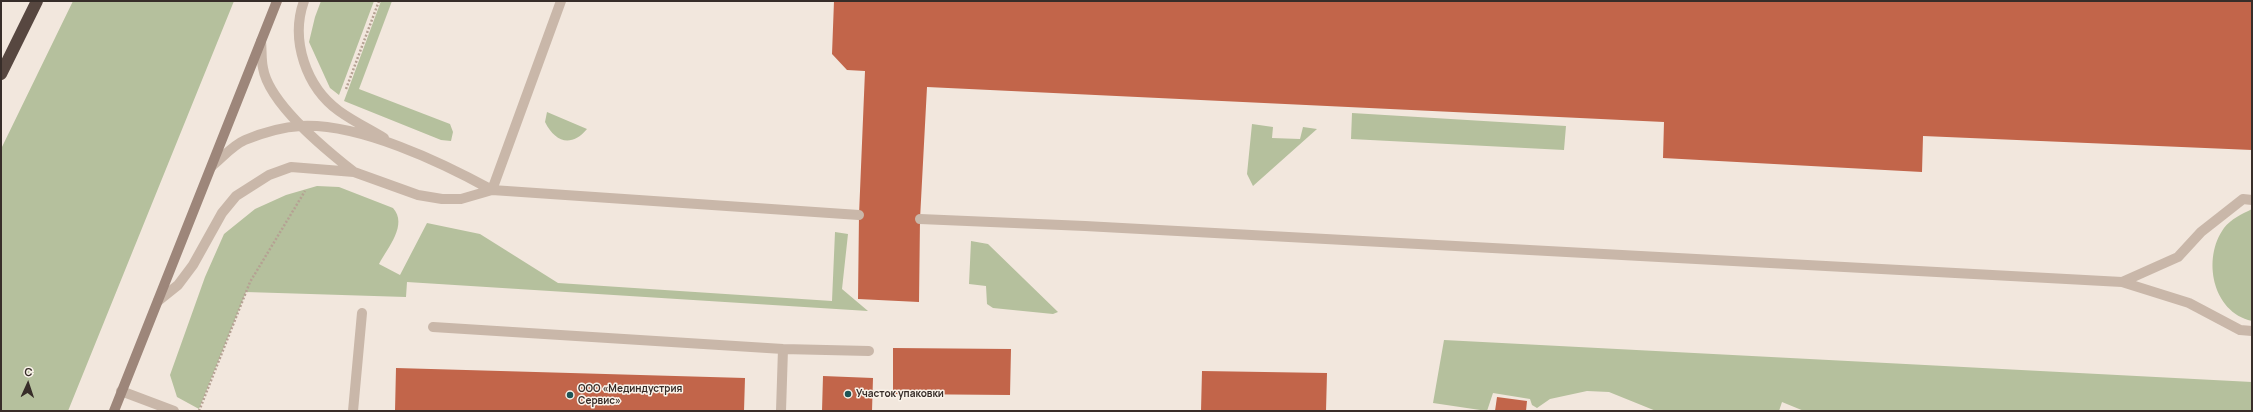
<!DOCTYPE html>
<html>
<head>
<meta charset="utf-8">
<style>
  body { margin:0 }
  #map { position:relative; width:2253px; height:412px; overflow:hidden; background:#f2e7dd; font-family:Manrope,sans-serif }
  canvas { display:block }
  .frame { position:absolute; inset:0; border:2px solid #372d29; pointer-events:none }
  .north { position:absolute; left:8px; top:364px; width:40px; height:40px; -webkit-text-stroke:3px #f9f2e9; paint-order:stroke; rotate:3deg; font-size:11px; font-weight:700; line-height:16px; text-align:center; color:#372d29 }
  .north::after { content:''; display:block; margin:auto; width:14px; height:18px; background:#372d29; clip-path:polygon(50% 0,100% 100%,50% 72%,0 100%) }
</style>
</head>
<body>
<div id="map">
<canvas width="2253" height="412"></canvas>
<div class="frame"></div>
<div class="north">С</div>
</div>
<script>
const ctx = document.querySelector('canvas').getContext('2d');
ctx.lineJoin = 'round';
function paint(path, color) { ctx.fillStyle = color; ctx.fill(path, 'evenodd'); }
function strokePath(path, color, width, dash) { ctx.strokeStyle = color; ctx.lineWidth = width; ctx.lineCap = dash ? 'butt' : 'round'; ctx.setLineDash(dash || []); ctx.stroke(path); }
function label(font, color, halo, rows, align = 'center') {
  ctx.font = font + ' Manrope,sans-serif'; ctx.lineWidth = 3; ctx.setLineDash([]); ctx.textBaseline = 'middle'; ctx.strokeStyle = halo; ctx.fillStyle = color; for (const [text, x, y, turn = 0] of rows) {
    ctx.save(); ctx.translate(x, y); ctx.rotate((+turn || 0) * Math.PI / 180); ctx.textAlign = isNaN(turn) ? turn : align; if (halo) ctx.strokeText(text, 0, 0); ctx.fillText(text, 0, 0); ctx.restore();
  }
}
paint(new Path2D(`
  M73 1H234L68 411H1V149Z
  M321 1H374L339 95 330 88 309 42 315 17Z
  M381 1H392L359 89 450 124 453 132 451 141 441 140 344 101Z
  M547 112 587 129C571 148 555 142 545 122Z
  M1352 113 1566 126 1564 150 1351 139Z
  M1252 124 1273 127 1272 138 1300 139 1303 127 1317 129 1253 186 1247 174Z
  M317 186 339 187 393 208C408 225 388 247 379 264L400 275 427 223 480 234 558 283 832 301 835 232 848 234 842 289 868 311 407 282 406 297 246 292 199 409 177 397 170 375 205 277 224 234 255 209 286 195Z
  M2252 209V321C2212 312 2202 258 2224 228 2231 219 2242 214 2252 209Z
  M971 241 988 244 1058 312 1053 314 993 308 987 304 986 286 969 284Z
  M1444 340 2252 382V411H1804L1782 402 1779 411H1656L1609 392 1587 391 1550 399 1537 408 1532 405 1530 399 1493 393 1487 411 1433 403Z`), '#b5c09d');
paint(new Path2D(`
  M834 1H2252V150L1923 136 1922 172 1663 158 1664 122 927 87 920 219 919 302 858 299 859 215 865 71 847 70 832 54Z
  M893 348 1011 349 1010 395 893 394Z
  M396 368 745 378 744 411H395Z
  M1202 371 1327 373 1326 411H1201Z
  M823 376 873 378 872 411H822Z
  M1497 397 1527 401 1526 411H1495Z`), '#c2654a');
strokePath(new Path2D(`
  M346 89 379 1
  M199 411 250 282 305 191`), '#b5a193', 2.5, [2, 2]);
strokePath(new Path2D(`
  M304 1C290 40 306 87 339 111 353 121 369 129 384 138
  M261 41C262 50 261 59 263 68 269 104 326 150 354 172
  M212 166C222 158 233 145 245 140 262 133 283 127 301 126 359 123 441 162 492 190
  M492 190 561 1
  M920 219 1085 226 2122 282 2189 303 2240 330 2252 331
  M2122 282 2178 257 2201 232 2243 199 2252 200
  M158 301 178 285 193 265 222 213 236 196 269 175 291 167 354 172 418 195 442 199H461L492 190 859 215
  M433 327 783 349 869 351
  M121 391 174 411
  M353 411 362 313
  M781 411 783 349`), '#c9b7a9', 10);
strokePath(new Path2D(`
  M114 411 277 1`), '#9d867a', 10);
strokePath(new Path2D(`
  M1 74 37 1`), '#574740', 12);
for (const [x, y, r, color] of [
  [848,394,4,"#1f5557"],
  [570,395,4,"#1f5557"]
]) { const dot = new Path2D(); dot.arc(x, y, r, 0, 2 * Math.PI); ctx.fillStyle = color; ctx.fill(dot); strokePath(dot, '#f9f2e9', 1.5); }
label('bold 10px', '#372d29', '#f9f2e9', [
  ["ООО «Мединдустрия",578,389],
  ["Сервис»",578,401],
  ["Участок упаковки",856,394]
], 'left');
</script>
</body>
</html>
